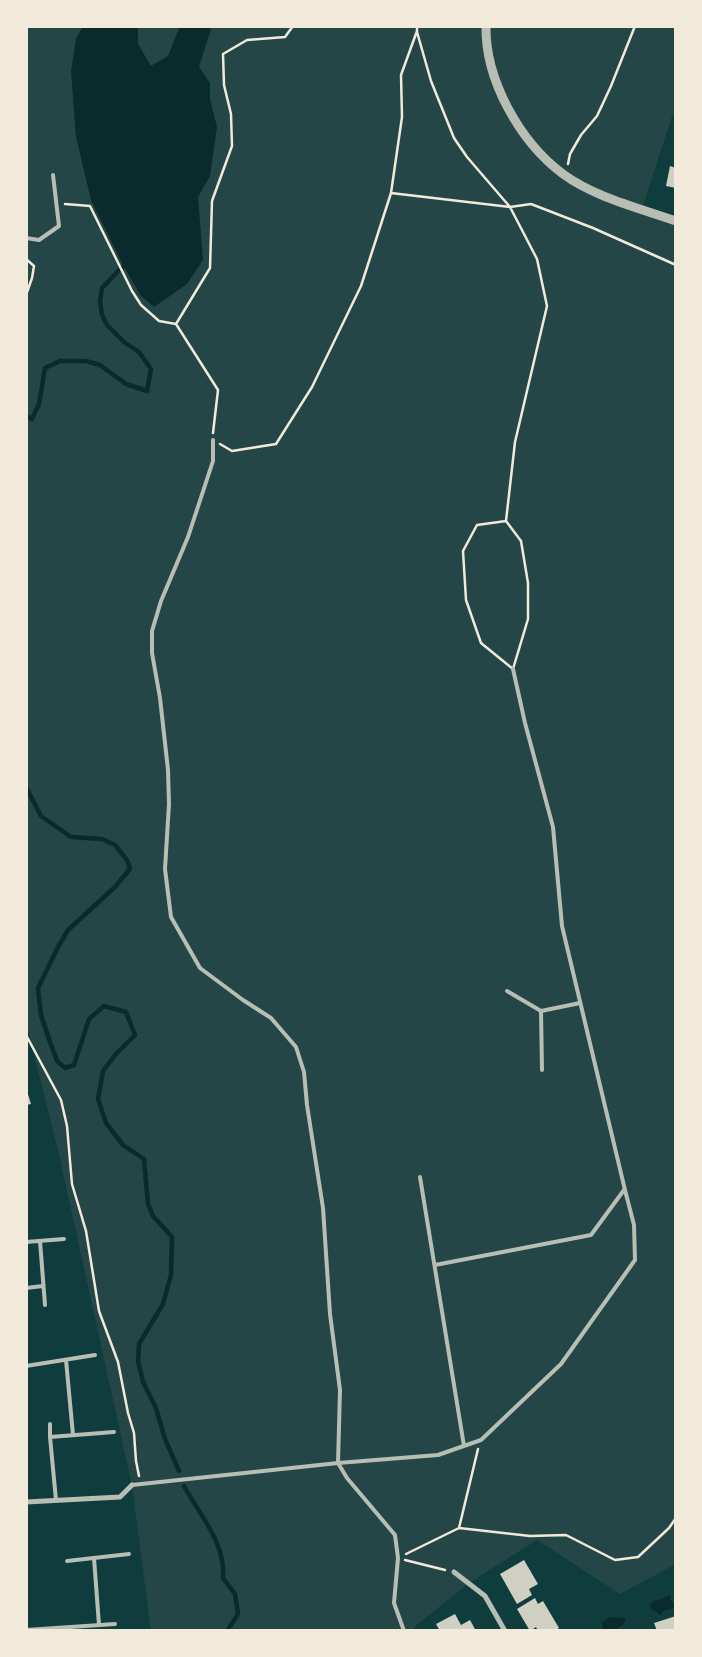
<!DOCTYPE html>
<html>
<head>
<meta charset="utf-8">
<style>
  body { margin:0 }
  #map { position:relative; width:702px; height:1657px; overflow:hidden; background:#0f3d3e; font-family:"Source Sans 3",sans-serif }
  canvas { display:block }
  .frame { position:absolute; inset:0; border:28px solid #f1e9da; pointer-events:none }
</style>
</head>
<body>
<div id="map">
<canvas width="702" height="1657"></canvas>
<div class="frame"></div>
</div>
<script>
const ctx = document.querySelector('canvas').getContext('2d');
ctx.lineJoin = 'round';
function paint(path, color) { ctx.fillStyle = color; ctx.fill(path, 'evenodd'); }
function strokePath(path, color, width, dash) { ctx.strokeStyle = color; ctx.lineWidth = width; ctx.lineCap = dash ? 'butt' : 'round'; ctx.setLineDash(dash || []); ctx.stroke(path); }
paint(new Path2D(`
  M26 26H676V111L672 116 642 209 676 221V1564L620 1594 537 1540 469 1583 414 1627 415 1631H151L132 1485 57 1146 26 1022V274L28 268 26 267Z`), '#244646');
paint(new Path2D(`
  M83 26H138V44L151 66 168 56 180 26H212L199 67 210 83V99L217 127 210 176 198 197 203 260 187 284 154 307 141 296 124 267 91 200 76 137 71 71 76 39Z
  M670 1595 671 1601 675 1605C673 1610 669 1610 663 1611L661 1615 652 1610 650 1605 655 1600H659Z
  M611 1617 624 1618 626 1619C623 1629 612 1631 603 1630L602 1622Z`), '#0a2a2b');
strokePath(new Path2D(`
  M26 416 32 419 39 404 45 368 60 361H86L100 365 126 384 147 391 151 369 139 352 124 342 107 325 102 315 100 301 102 288 121 268 128 264
  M26 787 41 816 71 837 102 839 115 845 127 860 130 869 115 887 68 930 58 947 38 988 41 1015 50 1042 57 1061 65 1068 74 1065 89 1019 104 1006 126 1012 135 1035 116 1054 103 1071 98 1099 106 1123 123 1145 144 1159 148 1204 153 1216 172 1237 171 1275 163 1304 139 1344 138 1361 143 1382 156 1408 165 1439 179 1471
  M184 1486C199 1514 226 1543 223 1578L235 1594 238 1614 227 1631`), '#0a2a2b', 4.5);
paint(new Path2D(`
  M670 166 676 168V188L666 186Z
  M26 1088 31 1104 26 1105Z
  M524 1560 538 1584 529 1589 532 1595 517 1604 500 1574Z
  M535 1598 538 1604 543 1601 559 1628 554 1631H538L536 1627 530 1631 517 1609Z
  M455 1614 461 1625 470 1620 476 1631H440L436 1624Z
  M676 1616V1631H657L654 1623Z`), '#cfcfc3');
strokePath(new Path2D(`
  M417 32 431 81 454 138 467 157 510 207 531 204 593 228 676 265
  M568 164 570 154 581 135 597 116 611 86 635 26
  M391 193 510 207 537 259 547 306 515 442 506 521
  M65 204 90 206 132 291 141 305 159 321 176 324
  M26 259 34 266 32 278 26 295
  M213 433 218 390 176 324 210 268 212 201 232 146 231 114 224 85 223 54 247 40 285 37 293 26
  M220 444 232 451 276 444 312 387 361 286 391 193 402 117 401 75 417 31V26
  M506 521 521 541 528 583V619L513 669 481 643 466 600 463 551 477 525Z
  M26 1035 61 1100 67 1126 72 1184 86 1231 99 1311 118 1362 128 1413 134 1433 136 1461 139 1476
  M459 1528 530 1536 566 1535 615 1560 638 1557 669 1528 676 1518
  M406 1554 459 1528 478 1449
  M405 1560 445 1570`), '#f1e9da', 2.5);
strokePath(new Path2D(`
  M26 238 39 240 59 226 53 175
  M213 440V461L188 537 161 601 152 631V653L160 698 168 770 169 804 165 869 171 917 200 968 243 1000 271 1018 296 1047 304 1072 307 1105 323 1208 330 1314 340 1390 338 1463 347 1478 395 1535 398 1558 394 1603 404 1631
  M507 991 541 1011
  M542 1070 541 1011 580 1003
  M420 1177 464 1446
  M40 1241 45 1305
  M26 1242 64 1239
  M435 1265 591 1235 624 1190
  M26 1288 43 1286
  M66 1360 73 1435
  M26 1366 95 1355
  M50 1424V1437L56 1500
  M50 1437 114 1432
  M132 1485 338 1463 438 1455 481 1440 561 1364 635 1260 634 1225 625 1190 562 926 553 827 525 723 513 669
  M94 1558 99 1625
  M67 1561 129 1554
  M26 1630 115 1624`), '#b8beb3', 4);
strokePath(new Path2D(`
  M26 1502 120 1497 132 1485
  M454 1572 485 1596 505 1631`), '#b8beb3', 5);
strokePath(new Path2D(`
  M486 26C485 80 520 142 563 174 594 197 639 208 676 221`), '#b8beb3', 9);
</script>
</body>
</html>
